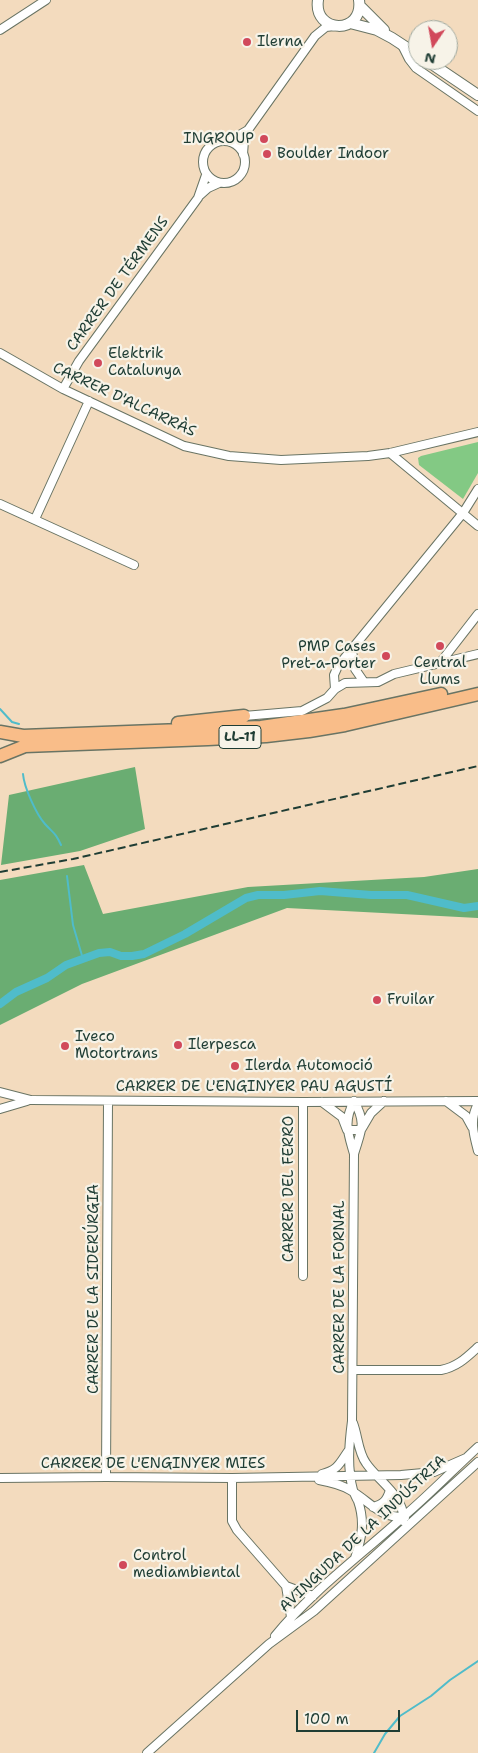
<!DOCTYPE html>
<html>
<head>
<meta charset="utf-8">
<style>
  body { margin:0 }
  #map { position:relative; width:478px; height:1753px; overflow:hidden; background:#f3dbbe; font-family:"Shantell Sans",sans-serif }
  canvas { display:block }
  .north { position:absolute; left:408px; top:20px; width:50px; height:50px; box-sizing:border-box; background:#f7f3e8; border:1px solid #a1aaa0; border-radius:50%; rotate:192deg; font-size:14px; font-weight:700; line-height:20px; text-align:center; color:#1f3d34 }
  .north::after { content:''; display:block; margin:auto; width:18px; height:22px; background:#d1495b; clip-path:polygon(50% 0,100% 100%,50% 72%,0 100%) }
  .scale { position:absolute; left:296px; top:1710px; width:104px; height:22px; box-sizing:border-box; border:2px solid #1f3d34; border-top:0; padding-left:6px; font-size:15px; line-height:18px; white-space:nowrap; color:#1f3d34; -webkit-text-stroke:4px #f7f3e8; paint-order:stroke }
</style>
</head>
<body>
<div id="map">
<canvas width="478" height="1753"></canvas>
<div class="north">N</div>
<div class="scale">100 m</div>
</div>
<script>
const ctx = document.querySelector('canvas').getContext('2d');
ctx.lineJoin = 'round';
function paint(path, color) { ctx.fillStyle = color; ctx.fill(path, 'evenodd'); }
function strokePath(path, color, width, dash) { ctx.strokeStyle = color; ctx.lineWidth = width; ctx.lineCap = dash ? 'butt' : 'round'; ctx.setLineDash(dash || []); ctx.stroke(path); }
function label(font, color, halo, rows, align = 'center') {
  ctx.font = font + ' "Shantell Sans",sans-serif'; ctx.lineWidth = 4.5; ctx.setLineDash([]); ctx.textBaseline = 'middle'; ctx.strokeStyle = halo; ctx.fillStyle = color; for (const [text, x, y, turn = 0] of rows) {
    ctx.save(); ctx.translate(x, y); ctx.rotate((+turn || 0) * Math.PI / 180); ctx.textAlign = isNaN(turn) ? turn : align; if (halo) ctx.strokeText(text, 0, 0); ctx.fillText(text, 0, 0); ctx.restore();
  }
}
paint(new Path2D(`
  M478 442V473L463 499 419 465 418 458 421 456Z`), '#83c984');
paint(new Path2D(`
  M135 767 145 829 80 851 1 865 9 795Z
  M84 865 103 914 248 887 424 877 478 869V918L287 908 82 984 0 1025V880Z`), '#6aad72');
strokePath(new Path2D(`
  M0 709 12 722 19 724
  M23 774C24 787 36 814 45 824 54 834 55 832 61 845
  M67 876 73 925 83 959
  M374 1753 385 1734 400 1716 431 1696 450 1680 478 1661`), '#4fbcca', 2);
strokePath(new Path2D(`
  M0 1004 16 992 47 978 66 965 99 953 110 952 121 956H132L144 954 185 934 246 898 258 895H284L320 891 371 895H407L464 908 478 906`), '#4fbcca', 8);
const minor = new Path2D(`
  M0 30 46 0
  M402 45 409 59 416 68 478 111
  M203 162a21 21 0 1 1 42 0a21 21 0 1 1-42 0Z
  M229 141 248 130
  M243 154 244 141 248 130 315 36 326 27 335 26
  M199 196 208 188 219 183
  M0 353 63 389 184 446 229 456 281 460 368 456 390 453 478 432
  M63 389 79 361 198 198 206 175
  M390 453 478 526
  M0 504 134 565
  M35 519 89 401
  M352 651 355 669 364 682
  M440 663 478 614
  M335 689 334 675 338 666 463 513 478 489
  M244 716 302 711 327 698 335 689 345 683 378 682 394 674 478 654
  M0 1092 31 1100 303 1102 478 1101
  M354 1101C367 1124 361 1130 354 1154L352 1421C349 1444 347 1468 353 1490 354 1494 356 1497 358 1501 365 1521 362 1538 355 1558
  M354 1101C343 1122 348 1133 354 1154
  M446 1101 466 1116 472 1127
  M322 1102 342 1117 347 1130H361L371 1113 384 1101
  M478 1104C469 1119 474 1136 478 1151
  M0 1109 27 1101
  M303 1276V1102
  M353 1370H441C457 1367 466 1358 478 1347
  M353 1423C358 1436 358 1452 366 1463 378 1481 406 1497 403 1521
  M322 1474C339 1470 340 1462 349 1450
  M106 1477 108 1101
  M0 1478 106 1477 232 1478 401 1475 434 1472 466 1458
  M232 1478V1521L237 1530 286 1586 313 1596
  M319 1480C330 1482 340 1484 350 1490 371 1502 379 1518 405 1517
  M373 1507C384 1504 387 1500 390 1490
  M286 1586 291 1617
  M275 1636C312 1591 360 1556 403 1517 429 1495 453 1470 478 1447
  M147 1753 269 1644 314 1611 478 1462`);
const tertiary = new Path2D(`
  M318 0C313 34 364 35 359 0
  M360 6 384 30
  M350 23 377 30 392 38 418 55
  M426 60 478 95`);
const trunk = new Path2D(`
  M178 723 244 716
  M0 732 23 736 261 727 344 715 441 694
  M0 756 25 746 208 739 266 736 309 731 345 725 478 694`);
strokePath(minor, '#697464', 10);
strokePath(tertiary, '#697464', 12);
strokePath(trunk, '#697464', 15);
strokePath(minor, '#fff', 8);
strokePath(tertiary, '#fff', 10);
strokePath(trunk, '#f9bd89', 12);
strokePath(new Path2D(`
  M0 872 73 859 478 766`), '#1f3d34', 2, [8, 4]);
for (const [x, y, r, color] of [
  [247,42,5,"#d1495b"],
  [264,139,5,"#d1495b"],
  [267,154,5,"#d1495b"],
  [98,363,5,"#d1495b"],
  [440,646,5,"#d1495b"],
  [386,656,5,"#d1495b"],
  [377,1000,5,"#d1495b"],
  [178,1045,5,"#d1495b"],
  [65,1046,5,"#d1495b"],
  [235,1066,5,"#d1495b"],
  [123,1565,5,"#d1495b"]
]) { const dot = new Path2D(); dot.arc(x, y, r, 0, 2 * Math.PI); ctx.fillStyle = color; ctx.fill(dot); strokePath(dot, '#f7f3e8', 2); }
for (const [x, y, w] of [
  [240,737,42]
]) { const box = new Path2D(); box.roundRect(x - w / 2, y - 11.5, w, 23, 4); ctx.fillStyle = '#f7f3e8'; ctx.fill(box); strokePath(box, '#1f3d34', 1); }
label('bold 14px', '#1f3d34', null, [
  ["LL-11",240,737]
]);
label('15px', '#1f3d34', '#f7f3e8', [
  ["Ilerna",257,42],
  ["INGROUP",254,139,"right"],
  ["Boulder Indoor",277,154],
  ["Elektrik",108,354],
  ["Catalunya",108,371],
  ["PMP Cases",376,647,"right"],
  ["Pret-a-Porter",376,664,"right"],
  ["Central",440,663,"center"],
  ["Llums",440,680,"center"],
  ["Fruilar",387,1000],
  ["Iveco",75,1037],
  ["Motortrans",75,1054],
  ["Ilerpesca",188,1045],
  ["Ilerda Automoció",245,1066],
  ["Control",133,1556],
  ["mediambiental",133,1573]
], 'left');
label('15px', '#1f3d34', '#f7f3e8', [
  ["CARRER DE TÉRMENS",118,284,-54],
  ["CARRER D'ALCARRÀS",124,400,25],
  ["CARRER DE L'ENGINYER PAU AGUSTÍ",254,1087],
  ["CARRER DEL FERRO",289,1189,-90],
  ["CARRER DE LA FORNAL",340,1287,-90],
  ["CARRER DE LA SIDERÚRGIA",94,1289,-90],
  ["CARRER DE L'ENGINYER MIES",153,1464],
  ["AVINGUDA DE LA INDÚSTRIA",363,1534,-43]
]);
</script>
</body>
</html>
